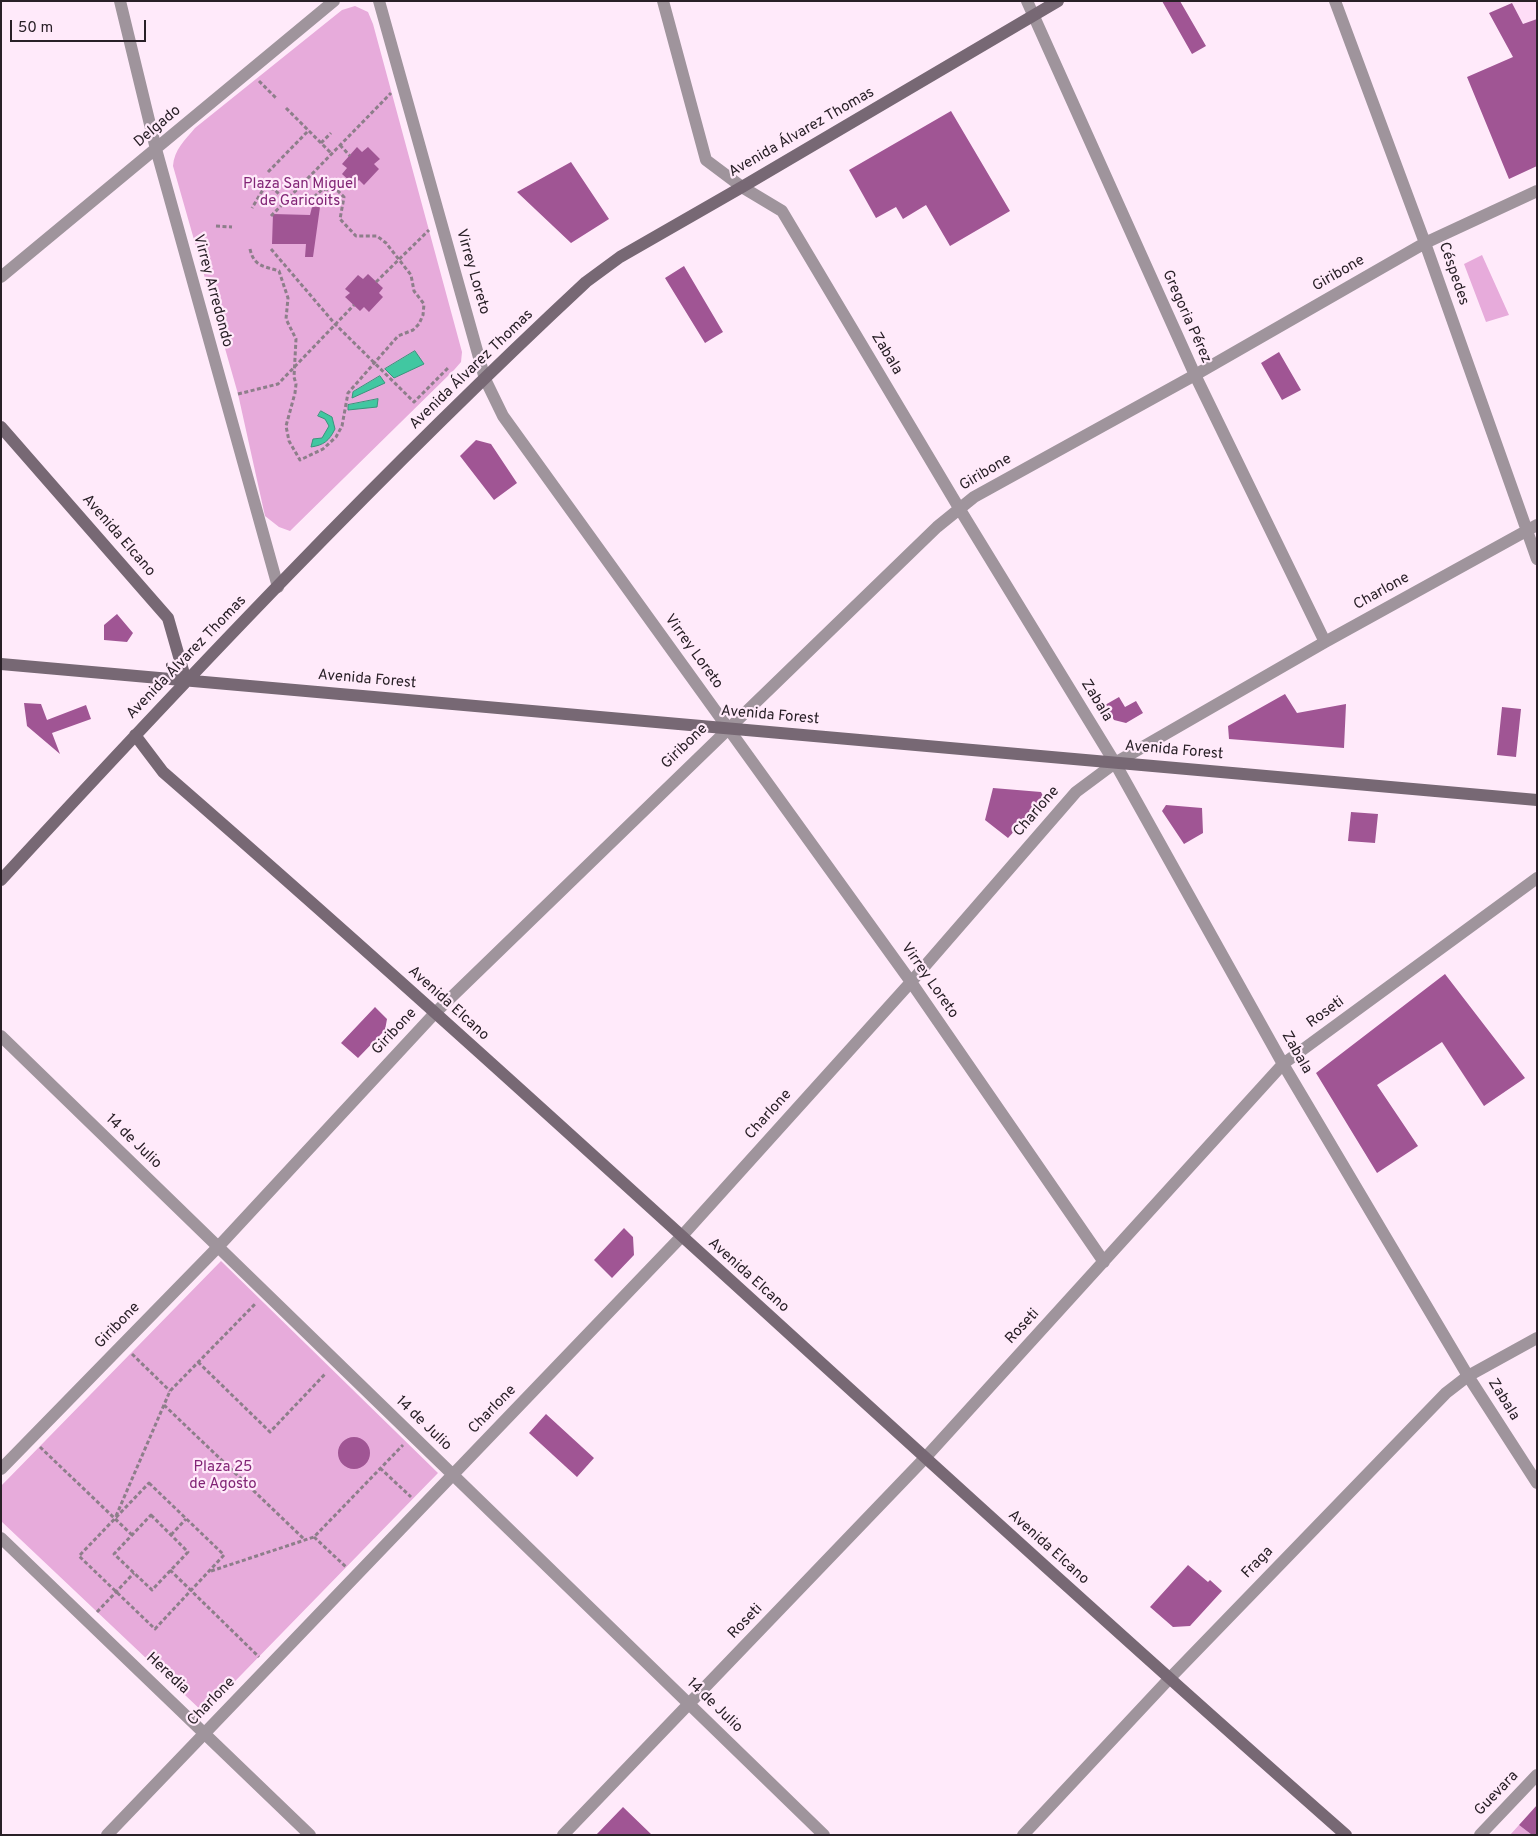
<!DOCTYPE html>
<html>
<head>
<meta charset="utf-8">
<style>
  body { margin:0 }
  #map { position:relative; width:1538px; height:1836px; overflow:hidden; background:#ffeafa; font-family:Overpass,sans-serif }
  canvas { display:block }
  .frame { position:absolute; inset:0; border:2px solid #292027; pointer-events:none }
  .scale { position:absolute; left:10px; top:20px; width:136px; height:22px; box-sizing:border-box; border:2px solid #292027; border-top:0; padding-left:6px; font-size:15px; line-height:18px; white-space:nowrap; color:#292027; -webkit-text-stroke:4px #ffeafa; paint-order:stroke }
</style>
</head>
<body>
<div id="map">
<canvas width="1538" height="1836"></canvas>
<div class="frame"></div>
<div class="scale">50 m</div>
</div>
<script>
const ctx = document.querySelector('canvas').getContext('2d');
ctx.lineJoin = 'round';
function paint(path, color) { ctx.fillStyle = color; ctx.fill(path, 'evenodd'); }
function strokePath(path, color, width, dash) { ctx.strokeStyle = color; ctx.lineWidth = width; ctx.lineCap = dash ? 'butt' : 'round'; ctx.setLineDash(dash || []); ctx.stroke(path); }
function label(font, color, halo, rows, align = 'center') {
  ctx.font = font + ' Overpass,sans-serif'; ctx.lineWidth = 4.5; ctx.setLineDash([]); ctx.textBaseline = 'middle'; ctx.strokeStyle = halo; ctx.fillStyle = color; for (const [text, x, y, turn = 0] of rows) {
    ctx.save(); ctx.translate(x, y); ctx.rotate((+turn || 0) * Math.PI / 180); ctx.textAlign = isNaN(turn) ? turn : align; if (halo) ctx.strokeText(text, 0, 0); ctx.fillText(text, 0, 0); ctx.restore();
  }
}
paint(new Path2D(`
  M1511 1H1537V51L1523 24Z`), '#feddf7');
paint(new Path2D(`
  M355 6 368 12 373 24 462 352 461 362 454 370 290 531 279 527 265 516 238 394 173 166C174 150 185 140 195 128L342 10Z
  M1482 255 1509 315 1486 322 1464 264Z
  M221 1261 438 1473 204 1713 1 1521V1486Z
  M1519 1825 1532 1835H1510Z`), '#e7abdb');
const water = new Path2D(`
  M415 351 424 364 394 378 385 369Z
  M380 376 385 383 352 398 353 392Z
  M378 399 377 407 348 410V405Z
  M321 411 332 417 335 429C329 441 324 445 311 447L313 439 322 438 329 426 325 419 318 416Z`);
paint(water, '#41c7a1');
strokePath(water, '#3a957c', 1);
paint(new Path2D(`
  M1162 1H1180L1206 46 1192 54Z
  M1512 3 1523 24 1537 19V166L1509 179 1467 77 1513 57 1489 13Z
  M951 111 1010 211 950 246 926 205 903 219 896 207 876 218 849 170Z
  M357 147 362 152 368 147 380 159 374 164 379 169 364 185 359 180 354 185 342 174 347 168 342 164Z
  M571 162 609 219 571 243 517 192Z
  M312 207H320L313 257H305L306 244H272L273 214 310 215Z
  M684 266 723 332 705 343 665 278Z
  M368 274 383 288 379 293 383 297 369 312 364 307 360 311 345 297 350 293 345 289 358 275 363 279Z
  M1279 352 1301 390 1282 400 1261 363Z
  M476 440 491 444 517 483 494 500 460 456Z
  M117 614 133 633 127 642 104 640V625Z
  M1285 694 1297 713 1346 704 1344 748 1229 739 1228 726Z
  M1119 697 1125 707 1136 701 1143 713 1126 723 1114 720 1105 705Z
  M24 703 41 704 47 720 86 705 91 719 52 733 60 754 27 726Z
  M1502 707 1521 709 1516 757 1497 755Z
  M993 788 1041 792 1044 798 1008 838 985 820Z
  M1166 805 1202 808 1203 833 1184 844 1162 811Z
  M1351 812 1378 814 1375 843 1348 841Z
  M1445 974 1525 1078 1484 1106 1442 1042 1377 1085 1418 1146 1377 1173 1316 1073Z
  M375 1007 387 1019 385 1030 358 1058 341 1043Z
  M624 1228 633 1237 634 1255 612 1278 594 1260Z
  M546 1414 594 1458 577 1477 529 1433Z
  M338 1453a16 16 0 1 1 32 0a16 16 0 1 1-32 0Z
  M1188 1565 1208 1582 1210 1580 1222 1591 1190 1626 1173 1627 1150 1607Z
  M1537 1805V1835H1532L1519 1825Z
  M623 1807 652 1835H596Z`), '#a05594');
strokePath(new Path2D(`
  M259 81 276 98
  M286 108 331 153
  M321 143 331 133
  M340 145 350 156
  M268 172 309 130
  M271 216 391 93
  M216 226 232 227
  M250 249C254 267 264 266 279 271L288 298 286 319 296 339 294 377 296 384 295 393 286 426 289 441 300 460 323 449 336 437 342 426 348 393 398 336 413 330 419 324 423 315 424 304 414 291 411 275 386 243 377 236H356L340 219 344 197 338 191 323 189 308 202 296 205 285 200 274 189 264 188 252 208
  M271 249 335 324 414 402 449 367
  M376 282 429 230
  M238 394 278 384 354 305
  M132 1354 170 1391
  M198 1362 270 1432 326 1373
  M164 1405 304 1539
  M40 1447 132 1535
  M380 1468 411 1497
  M149 1483 224 1555 155 1629 79 1556Z
  M151 1515 188 1552 152 1590 114 1554Z
  M116 1516 170 1391 256 1303
  M171 1535 186 1519
  M314 1537 346 1567
  M170 1570 259 1657
  M211 1571 314 1537 403 1445
  M97 1612 134 1573`), '#8d7e8a', 3, [4, 2.5]);
strokePath(new Path2D(`
  M120 1 156 149 278 587
  M379 1 485 379 503 416 911 982 1104 1262
  M663 1 706 160 742 187 782 211 959 508 1115 763 1283 1064 1468 1376 1537 1483
  M1027 1 1195 375 1325 642
  M1335 1 1425 243 1537 559
  M1 277 334 1
  M1 1036 824 1835
  M1 1469 218 1247 435 1013 937 527 974 497 1195 375 1425 243 1537 191
  M1 1538 310 1835
  M107 1835 681 1237 911 982 1076 792 1115 763 1325 642 1537 525
  M563 1835 925 1458 1283 1064 1537 878
  M1023 1835 1169 1679 1446 1393 1468 1376 1537 1338
  M1480 1835 1537 1775`), '#9f949c', 12);
strokePath(new Path2D(`
  M1 427 168 618 186 681
  M1 664 1537 800
  M135 735 163 772C563 1120 948 1485 1346 1835
  M1 880C190 675 382 472 586 282L620 257 742 187 1058 1`), '#776874', 12);
label('15px', '#292027', '#ffeafa', [
  ["Delgado",158,127,-40],
  ["Avenida Álvarez Thomas",802,133,-30],
  ["Virrey Loreto",472,272,74],
  ["Giribone",1339,274,-30],
  ["Céspedes",1453,274,71],
  ["Virrey Arredondo",212,291,75],
  ["Gregoria Pérez",1186,317,66],
  ["Zabala",886,354,59],
  ["Avenida Álvarez Thomas",472,370,-44],
  ["Giribone",986,473,-31],
  ["Avenida Elcano",118,536,49],
  ["Charlone",1382,592,-29],
  ["Virrey Loreto",693,652,54],
  ["Avenida Álvarez Thomas",187,658,-46],
  ["Avenida Forest",367,680,5],
  ["Zabala",1096,701,58],
  ["Avenida Forest",770,716,5],
  ["Giribone",685,747,-44],
  ["Avenida Forest",1174,751,5],
  ["Charlone",1037,812,-49],
  ["Virrey Loreto",929,981,55],
  ["Avenida Elcano",448,1004,42],
  ["Roseti",1326,1013,-36],
  ["Giribone",395,1032,-47],
  ["Zabala",1296,1053,60],
  ["Charlone",769,1115,-48],
  ["14 de Julio",133,1142,44],
  ["Avenida Elcano",748,1276,42],
  ["Giribone",118,1326,-46],
  ["Roseti",1023,1327,-47],
  ["Zabala",1503,1400,58],
  ["Charlone",493,1410,-46],
  ["14 de Julio",423,1424,44],
  ["Avenida Elcano",1048,1548,42],
  ["Fraga",1258,1563,-46],
  ["Roseti",746,1622,-46],
  ["Heredia",167,1674,43],
  ["Charlone",212,1702,-46],
  ["14 de Julio",714,1706,44],
  ["Guevara",1497,1794,-46]
]);
label('15px', '#822576', '#ffeafa', [
  ["Plaza San Miguel",300,185],
  ["de Garicoits",300,202],
  ["Plaza 25",223,1468],
  ["de Agosto",223,1485]
]);
</script>
</body>
</html>
